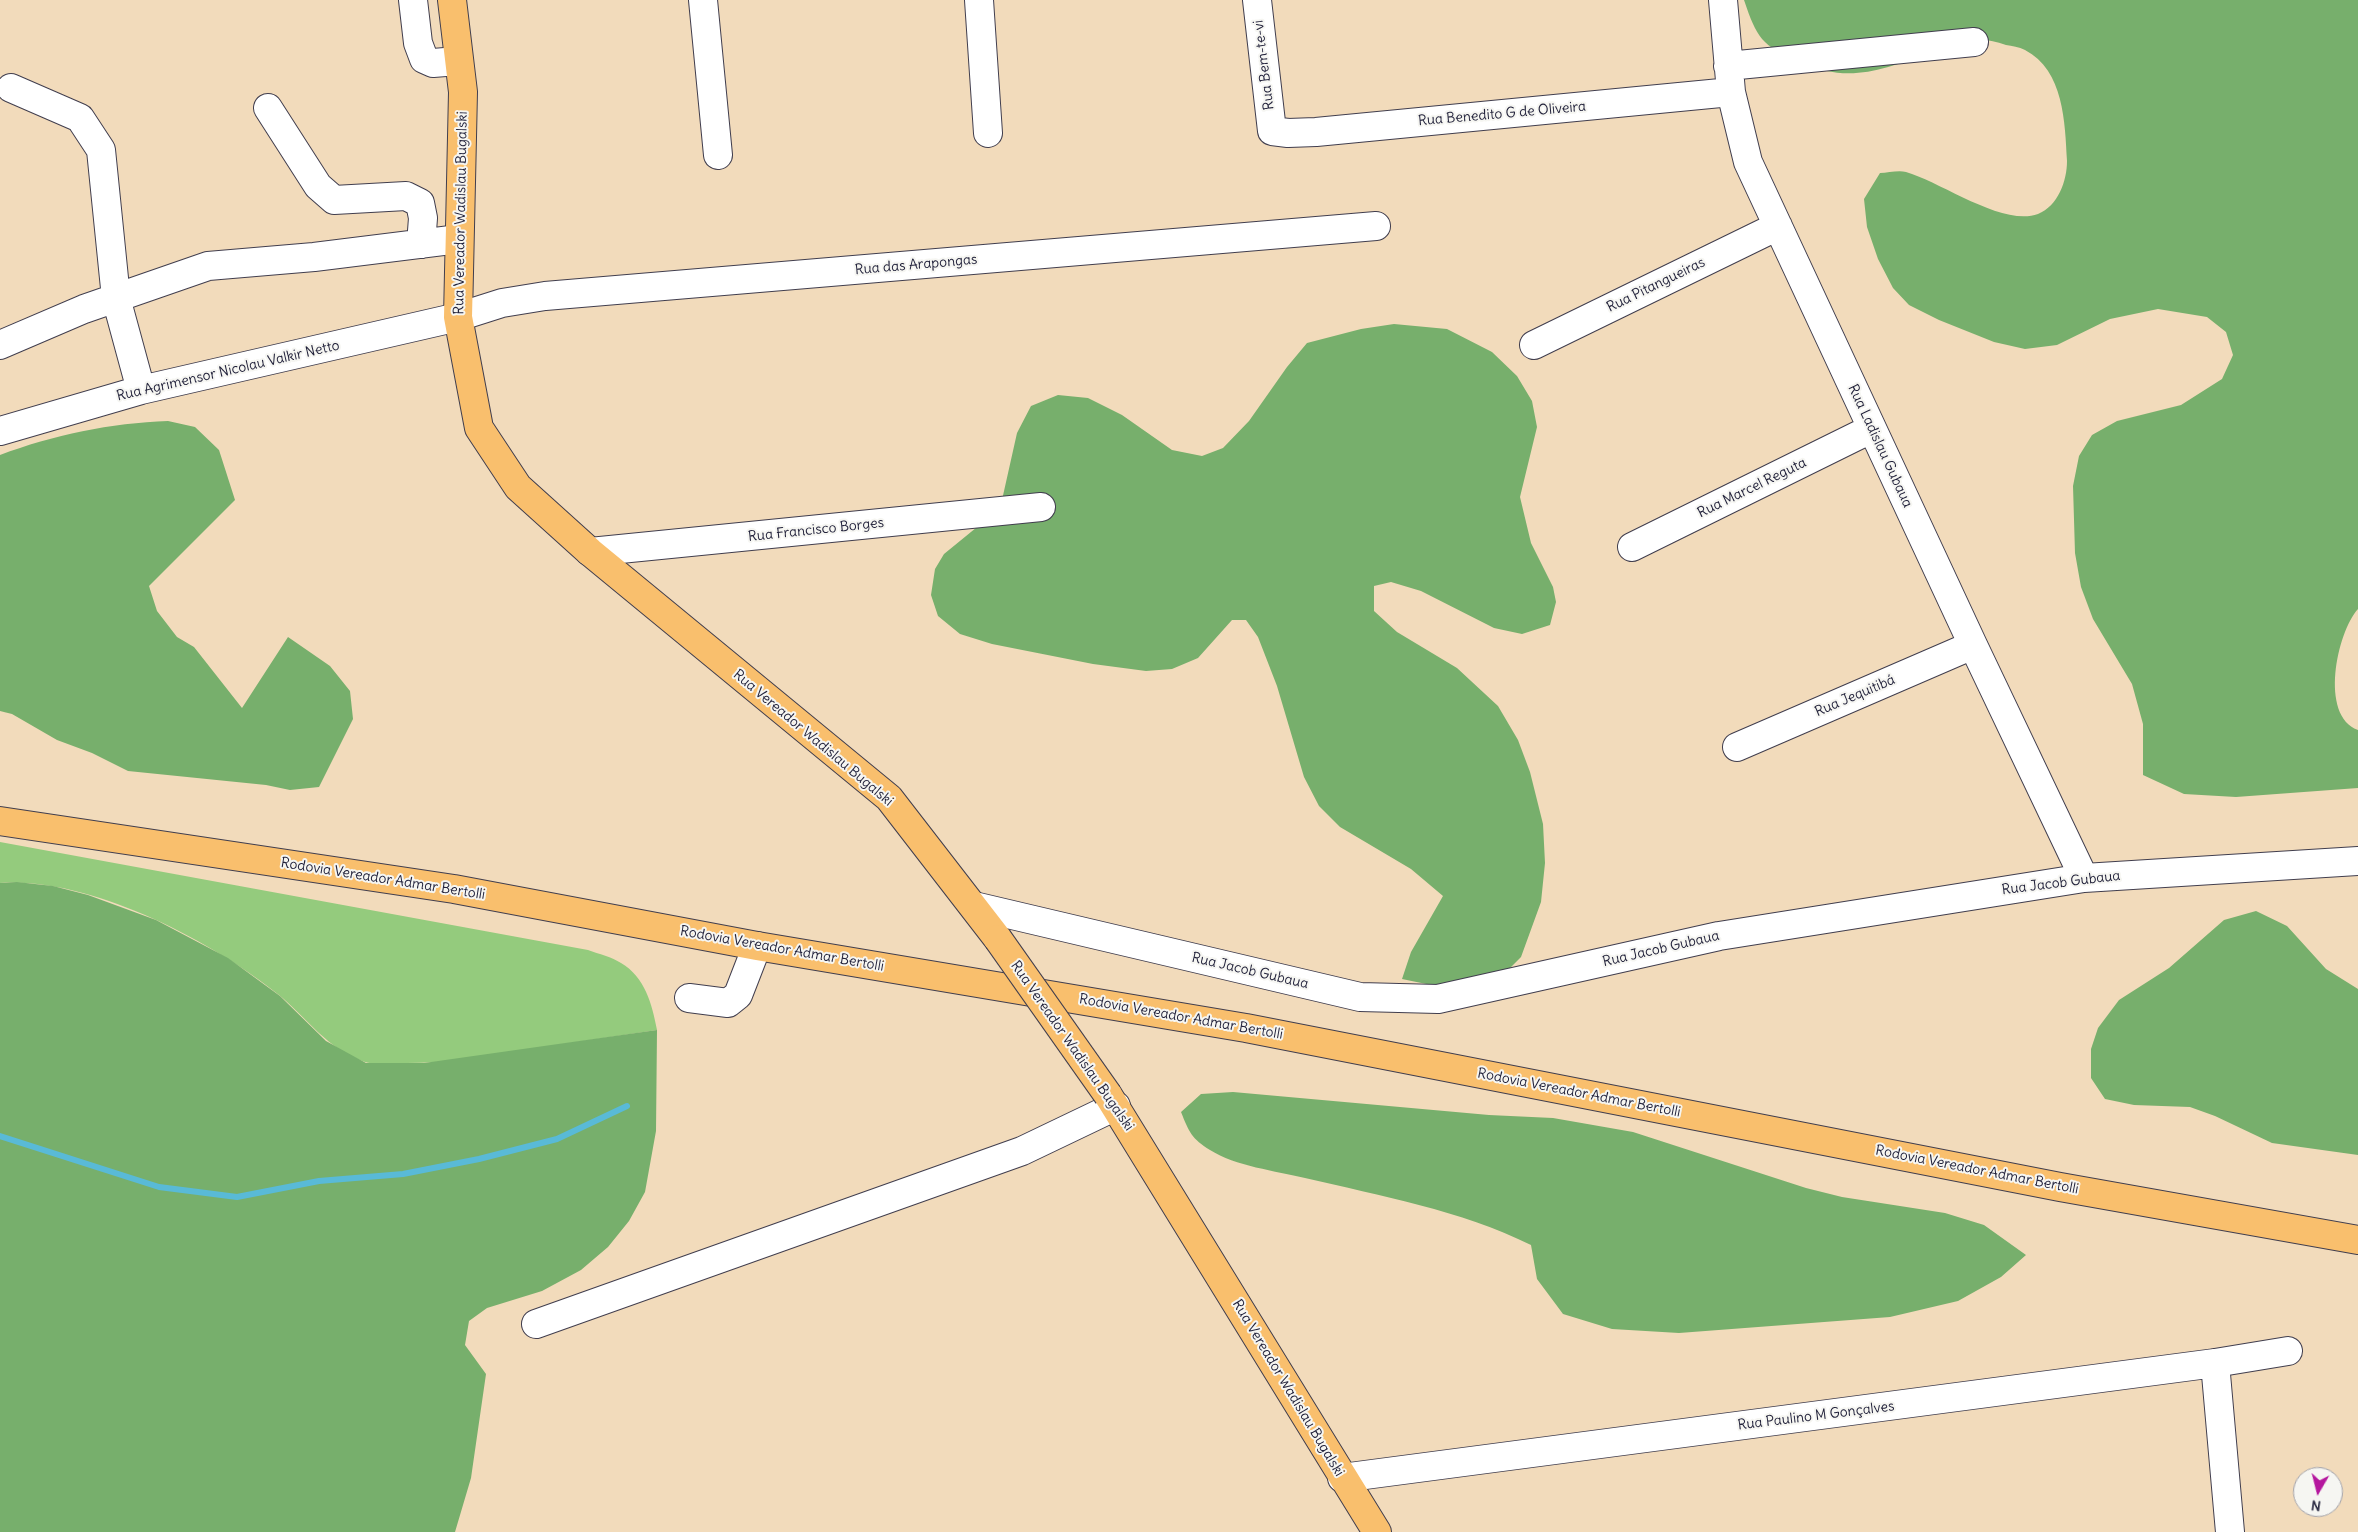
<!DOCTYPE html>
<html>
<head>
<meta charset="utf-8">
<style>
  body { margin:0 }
  #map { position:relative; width:2358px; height:1532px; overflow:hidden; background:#f2dbbb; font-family:Delius,sans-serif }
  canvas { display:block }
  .north { position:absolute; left:2293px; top:1467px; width:50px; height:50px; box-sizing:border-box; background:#f6f6f2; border:1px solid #a1a1a9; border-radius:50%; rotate:188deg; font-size:14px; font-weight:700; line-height:20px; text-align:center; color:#22223b }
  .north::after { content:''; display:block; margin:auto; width:18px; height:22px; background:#b5179e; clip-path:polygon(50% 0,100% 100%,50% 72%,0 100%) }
</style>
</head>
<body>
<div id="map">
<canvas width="2358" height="1532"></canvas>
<div class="north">N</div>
</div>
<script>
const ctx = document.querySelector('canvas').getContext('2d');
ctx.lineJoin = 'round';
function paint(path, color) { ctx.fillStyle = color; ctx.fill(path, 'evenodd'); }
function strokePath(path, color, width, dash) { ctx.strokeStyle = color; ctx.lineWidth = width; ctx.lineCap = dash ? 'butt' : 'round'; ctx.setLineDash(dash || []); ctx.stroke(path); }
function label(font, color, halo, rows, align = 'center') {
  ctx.font = font + ' Delius,sans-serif'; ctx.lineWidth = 4; ctx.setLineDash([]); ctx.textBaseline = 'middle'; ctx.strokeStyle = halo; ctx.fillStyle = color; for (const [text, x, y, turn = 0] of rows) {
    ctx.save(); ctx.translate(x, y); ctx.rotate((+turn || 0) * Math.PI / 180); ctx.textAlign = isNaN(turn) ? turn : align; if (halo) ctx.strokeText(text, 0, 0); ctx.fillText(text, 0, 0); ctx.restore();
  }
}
paint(new Path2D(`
  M0 842 588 950C599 954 612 957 621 963 645 977 652 1004 657 1030 613 1037 568 1043 523 1050 482 1057 440 1064 399 1063 389 1063 374 1065 365 1062 327 1049 308 1019 279 995 210 940 90 877 0 883Z`), '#94cb7d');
paint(new Path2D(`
  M1744 0H2358V609C2337 632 2319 716 2358 730V788L2236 797 2184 794 2143 775V724L2132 684 2093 619 2081 587 2075 553 2073 486 2079 456 2092 435 2117 421 2181 405 2222 379 2233 355 2226 332 2207 317 2158 309 2110 319 2057 345 2025 349 1994 342 1939 320 1909 305 1893 288 1878 259 1867 227 1864 199 1880 173C1888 173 1898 170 1906 172 1941 182 2003 227 2038 214 2058 206 2067 181 2067 161 2065 123 2064 70 2025 50 2019 47 2012 46 2006 45 1993 40 1976 38 1962 41 1951 43 1940 49 1930 53 1880 70 1850 84 1799 62 1761 45 1757 38 1744 0Z
  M1394 324 1447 329 1492 352 1517 376 1532 401 1537 427 1520 497 1531 543 1553 587 1556 602 1550 625 1522 634 1494 628 1421 591 1391 582 1374 586V611L1397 632 1457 668 1498 706 1518 740 1530 772 1543 824 1545 863 1541 902 1521 957 1508 970 1436 986 1402 979 1411 952 1443 896 1411 869 1340 827 1319 806 1304 777 1277 686 1258 637 1246 620H1232L1198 658 1172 669 1146 671 1093 664 992 644 960 634 938 616 931 595 935 569 944 554 982 523 1002 500 1017 433 1031 406 1058 395 1088 398 1122 415 1172 450 1202 456 1223 448 1249 421 1287 367 1307 343 1361 329Z
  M168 421 195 427 219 450 235 500 149 586 157 611 177 637 194 647 242 708 288 637 330 666 350 691 353 719 319 787 290 790 266 785 128 771 92 753 57 740 12 714 0 711V455C53 435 111 423 168 421Z
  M17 882 53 886 88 895 156 920 228 958 280 996 326 1041 366 1063H424L657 1030 656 1131 645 1192 629 1221 608 1247 581 1270 542 1291 487 1308 469 1321 465 1345 486 1374 471 1478 455 1532H0V883Z
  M2256 911 2287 926 2326 969 2358 989V1155L2272 1143 2215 1116 2190 1107 2134 1105 2105 1099 2091 1078V1049L2098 1028 2119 1000 2169 968 2224 920Z
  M1233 1092 1489 1115 1553 1118 1633 1132 1806 1188 1842 1197 1945 1213 1984 1225 2026 1255 2001 1277 1958 1301 1890 1317 1679 1333 1612 1329 1563 1314 1537 1279 1531 1245C1460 1210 1381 1196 1305 1178 1276 1171 1235 1166 1210 1150 1192 1139 1189 1132 1181 1112L1201 1094Z`), '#77af6c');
strokePath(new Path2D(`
  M0 1136 159 1187 237 1197 319 1181 403 1174 479 1159 557 1139 627 1106`), '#59bad7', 6);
const minor = new Path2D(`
  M413 0 418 43 424 59 433 63 458 61
  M703 0 718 155
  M979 0 988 133
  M1257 0 1272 131 1288 133 1316 132 1731 92
  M1723 0 1731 92 1748 162 1973 645 2084 878
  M1728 66 1974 42
  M11 88 80 118 101 150 116 298 141 390
  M268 108 318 186 334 200 406 196 420 203 423 218 421 244
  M0 345 84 309 208 266 314 257 459 239
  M1534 345 1778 226
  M0 431 141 390 458 317 502 303 545 296 1376 226
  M1632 547 1871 429
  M590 552 1041 507
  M1737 747 1973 645
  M974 906 1360 997 1438 999 1719 936 2084 878 2358 861
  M689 998 728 1003 738 995 757 946
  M536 1324 1022 1151 1116 1106
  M2215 1363 2230 1532
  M1342 1478 2215 1363 2288 1351`);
const major = new Path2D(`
  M452 0 463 92 458 317 479 428 518 487 590 552 889 798 998 939
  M1108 1095 1377 1532`);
const highway = new Path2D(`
  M0 821 454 889 757 946 1246 1028 2060 1187 2358 1240`);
strokePath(minor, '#413e4e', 30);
strokePath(major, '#413e4e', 30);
strokePath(highway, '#413e4e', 30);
strokePath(minor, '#fff', 28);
strokePath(major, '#f9bf6d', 28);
strokePath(highway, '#f9bf6d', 28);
const majorBridge = new Path2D(`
  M998 939 1108 1095`);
strokePath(majorBridge, '#413e4e', 30, []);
strokePath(majorBridge, '#f9bf6d', 28);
label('14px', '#22223b', '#f6f6f2', [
  ["Rua Bem-te-vi",1264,65,-97],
  ["Rua Benedito G de Oliveira",1502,114,-5],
  ["Rua Vereador Wadislau Bugalski",461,213,-89],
  ["Rua das Arapongas",916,265,-5],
  ["Rua Pitangueiras",1656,285,-26],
  ["Rua Agrimensor Nicolau Valkir Netto",228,371,-13],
  ["Rua Ladislau Gubaua",1880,446,65],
  ["Rua Marcel Reguta",1752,488,-26],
  ["Rua Francisco Borges",816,530,-6],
  ["Rua Jequitibá",1855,696,-23],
  ["Rua Vereador Wadislau Bugalski",813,738,40],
  ["Rodovia Vereador Admar Bertolli",383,879,9],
  ["Rua Jacob Gubaua",2061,883,-7],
  ["Rodovia Vereador Admar Bertolli",782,949,10],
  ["Rua Jacob Gubaua",1661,949,-13],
  ["Rua Jacob Gubaua",1250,971,13],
  ["Rodovia Vereador Admar Bertolli",1181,1017,10],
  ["Rua Vereador Wadislau Bugalski",1072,1046,55],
  ["Rodovia Vereador Admar Bertolli",1579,1093,11],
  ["Rodovia Vereador Admar Bertolli",1977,1170,11],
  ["Rua Vereador Wadislau Bugalski",1288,1388,59],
  ["Rua Paulino M Gonçalves",1816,1416,-7]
]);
</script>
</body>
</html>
